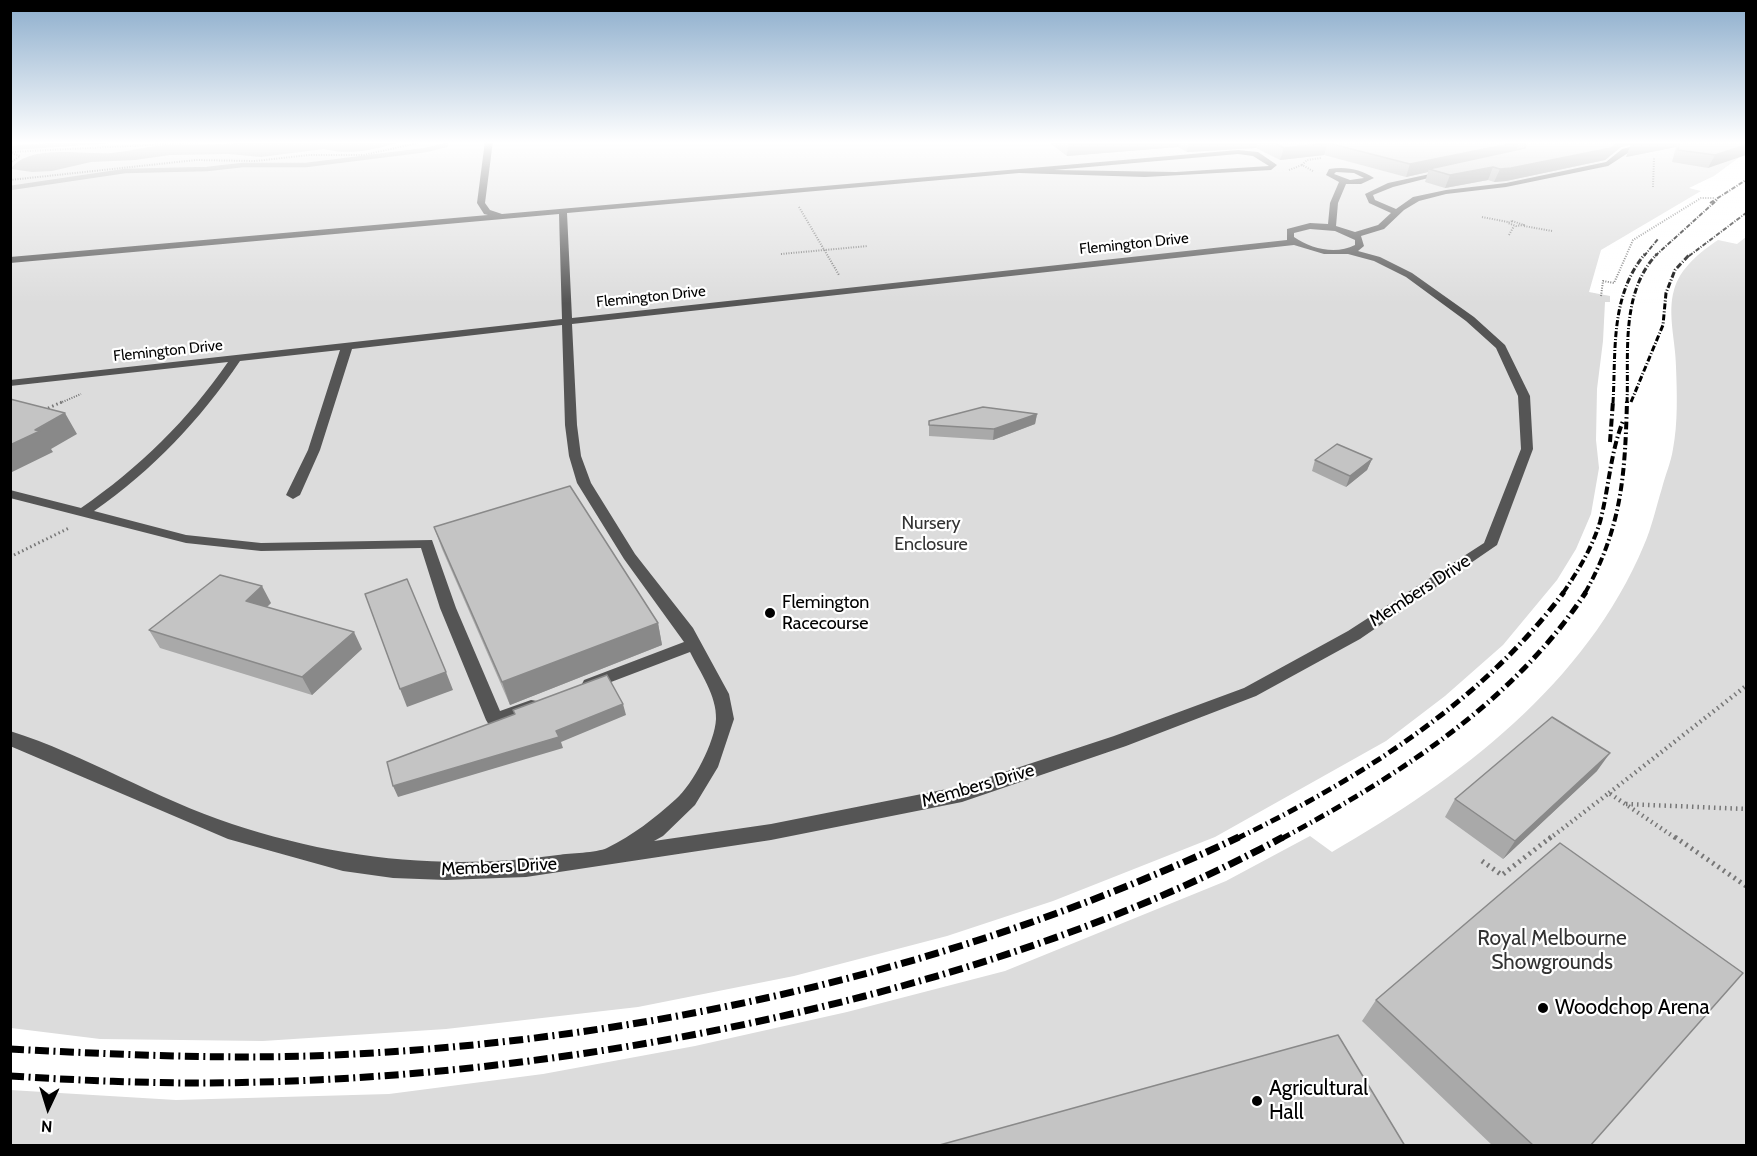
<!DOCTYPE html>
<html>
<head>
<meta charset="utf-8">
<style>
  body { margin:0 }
  #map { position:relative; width:1757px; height:1156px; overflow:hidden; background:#fff; font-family:Cabin,sans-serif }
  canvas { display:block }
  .frame { position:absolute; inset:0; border:12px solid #000; pointer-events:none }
  .north { position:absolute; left:18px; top:1078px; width:60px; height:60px; -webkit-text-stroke:4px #fff; paint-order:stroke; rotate:184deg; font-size:16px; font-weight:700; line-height:24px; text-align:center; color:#000 }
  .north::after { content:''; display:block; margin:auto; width:21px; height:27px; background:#000; clip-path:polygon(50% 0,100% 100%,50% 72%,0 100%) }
</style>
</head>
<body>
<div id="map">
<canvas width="1757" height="1156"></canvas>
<div class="frame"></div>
<div class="north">N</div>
</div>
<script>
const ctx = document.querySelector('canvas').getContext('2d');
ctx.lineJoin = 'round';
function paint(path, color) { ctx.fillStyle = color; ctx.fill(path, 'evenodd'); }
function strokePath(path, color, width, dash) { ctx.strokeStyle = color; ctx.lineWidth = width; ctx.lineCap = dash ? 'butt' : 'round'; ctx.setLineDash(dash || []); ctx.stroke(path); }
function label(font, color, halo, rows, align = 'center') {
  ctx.font = font + ' Cabin,sans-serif'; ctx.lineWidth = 4.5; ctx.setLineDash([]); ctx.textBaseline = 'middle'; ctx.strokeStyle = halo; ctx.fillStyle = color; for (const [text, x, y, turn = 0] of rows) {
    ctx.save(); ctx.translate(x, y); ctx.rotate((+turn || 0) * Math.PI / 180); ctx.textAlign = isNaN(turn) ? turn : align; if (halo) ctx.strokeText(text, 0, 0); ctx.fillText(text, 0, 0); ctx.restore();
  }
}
paint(new Path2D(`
  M11 141H1746L1741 156 1714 176 1689 188 1701 191 1601 250 1589 292 1610 296V302H1605L1603 341 1597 389 1596 440 1599 468 1591 514 1576 549 1557 580 1503 645 1445 696 1386 741 1215 837 1053 901 947 936 794 976 638 1007 446 1029 263 1041 100 1039 11 1028Z
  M1746 237V1145L11 1146 10 1090 176 1100 389 1094 543 1074 695 1046 847 1012 1005 971 1226 881 1310 836 1332 852C1459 779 1586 684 1644 545 1652 527 1656 507 1662 488 1665 476 1671 462 1673 449 1678 423 1677 393 1676 367 1676 343 1667 314 1674 290 1680 268 1700 252 1718 240L1737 244Z`), '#dcdcdc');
paint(new Path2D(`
  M255 141H404C378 149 350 156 324 149L261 157 229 154 170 155 135 160 91 162 52 171 32 172 11 169C28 143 85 155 112 153 132 151 152 145 172 145 200 144 227 145 255 141Z`), '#a3a3a3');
strokePath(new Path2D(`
  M10 148 111 141
  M10 188 125 171 207 169 243 165H306L426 150 446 145`), '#a3a3a3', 4.5);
strokePath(new Path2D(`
  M10 152 228 141
  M10 163 20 156 11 153
  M1289 170 1302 165
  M1313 171 1302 165 1307 160 1321 158
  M10 180 196 160 255 161 309 155H364L426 141
  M1653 187 1654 158
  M799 207 839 275
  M1482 217 1508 222
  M1512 221 1524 225 1516 226 1508 223Z
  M1524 226 1552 231
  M1509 235 1514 226
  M781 254 868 246
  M1601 296 1603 281 1614 283 1633 240 1701 198H1714
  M60 403 81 394`), '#777', 2, [1, 1.5]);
strokePath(new Path2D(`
  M44 410 64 401
  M10 557 69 528`), '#777', 3, [1.5, 3]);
strokePath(new Path2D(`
  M1609 793 1746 686
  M1626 804 1746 809
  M1549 839 1609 793 1677 839`), '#777', 4.5, [1.5, 4]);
strokePath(new Path2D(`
  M1675 837 1746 886
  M1482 861 1502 875 1551 837`), '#777', 5, [2, 4.5]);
paint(new Path2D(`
  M485 141H493L485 203 490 210 502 214 1238 150 1258 152 1277 165 1271 170 1145 177 1019 173 567 213 572 318 1287 240V229L1310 223 1328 224 1330 203 1339 182 1326 175 1329 169C1345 166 1361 169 1374 178L1361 184H1346L1338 203 1336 226 1355 232 1378 225 1391 213 1369 203 1365 194 1388 183 1444 171 1448 173 1393 187 1373 195 1375 200 1396 209 1413 197 1446 190 1506 183 1606 162 1622 149 1655 141H1667L1628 153 1608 166 1506 187 1446 194 1419 201 1404 210 1384 229 1361 236 1364 246 1358 251 1380 257 1412 273 1474 317 1505 345 1530 396 1533 449 1497 545 1360 639 1256 696 1126 746 962 802 771 840 526 877 446 880 393 878 343 871 228 839 10 746V731C86 755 156 799 232 824 338 859 447 871 558 855 570 853 596 853 607 848 633 835 654 819 676 799 693 784 715 742 716 719 717 696 700 672 690 652L590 690 584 688 582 684 584 680 684 642 624 559 577 483 569 456 565 425 562 325 352 349 320 450 300 495 293 499 286 495 308 450 340 350 240 361C200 420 153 470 94 511L186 535 261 543 432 540 456 608 500 711 531 700 537 701 540 706 537 711C524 716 503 729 489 725L486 720 440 608 421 548 261 551 186 543 10 498V490L81 508C139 468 188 420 228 362L10 386V380L562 319 559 214 10 263V257L488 215 484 214 477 203ZM1238 154 1253 156 1269 166 1176 172 1054 170ZM1336 172 1354 173 1364 178 1350 180 1334 174ZM1310 229 1335 231 1355 240V245C1336 255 1311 249 1294 237V233ZM1294 245 1324 254H1348L1374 261 1406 277 1466 321 1496 348 1518 396 1521 449 1484 543 1348 631 1244 688 1114 736 962 786 771 824 654 841 663 836 695 805 718 767 734 719 729 694 693 628 635 554 591 483 581 456 577 425 572 324Z`), '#555');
strokePath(new Path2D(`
  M1710 203 1746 180
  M1644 256 1658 239
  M1655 256 1718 199
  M1689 256 1746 213`), '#000', 2, [4.5, 1.5, 1, 1.5]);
strokePath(new Path2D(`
  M1631 402 1663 325 1666 293 1675 270 1690 254
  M1613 403C1616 350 1610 296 1645 254
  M1627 403C1629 354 1620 293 1657 254`), '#000', 3, [6, 2, 1, 2]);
strokePath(new Path2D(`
  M1610 442 1613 401
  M1563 593C1578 571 1592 548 1600 522 1609 488 1610 454 1623 421
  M1585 593C1622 527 1625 475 1627 401`), '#000', 4, [8, 3, 1.5, 3]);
strokePath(new Path2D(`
  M1236 839C1359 779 1481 703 1564 592
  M1281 839C1396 777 1513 703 1586 592`), '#000', 5, [10, 4, 1.5, 4]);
strokePath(new Path2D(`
  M10 1049C109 1054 208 1059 308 1056 627 1045 950 974 1239 837
  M10 1076C74 1080 137 1083 201 1083 425 1082 649 1052 865 996 1010 958 1152 908 1283 837`), '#000', 7, [14, 4.5, 2, 4.5]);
paint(new Path2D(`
  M1047 141H1746L1708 168 1672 162 1676 147 1626 157 1631 145 1635 144 1621 147 1605 160 1506 181 1494 182 1488 180 1445 188 1425 182 1428 172 1406 177 1324 155 1280 160 1256 148 1187 152 1178 147 1067 156Z
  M1037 414 1035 424 993 440 929 436V421Z
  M1372 459 1367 470 1346 487 1312 471 1315 460Z
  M434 527 658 623 662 645 510 705 442 549Z
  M271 603 267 607 362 649 312 695 160 648 149 630Z
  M1597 771 1503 859 1445 817 1455 799Z
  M1376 1000 1590 1146H1493L1362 1021Z`), '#a9a9a9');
paint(new Path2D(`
  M1106 141H1179L1178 147 1067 156 1068 144Z
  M1189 141H1258L1256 148 1187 152Z
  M1619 141H1646L1621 147 1605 160 1506 181 1494 182 1500 169Z
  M1651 141H1679L1676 147 1626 157 1631 145Z
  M1519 142 1515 154 1429 169 1428 172 1406 177 1410 164Z
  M1328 143 1324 155 1280 160 1284 148Z
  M1746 145V155L1708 168 1715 155Z
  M1493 167 1488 180 1445 188 1450 175Z
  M65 413 77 434 51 449 53 452 10 473V445Z
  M1037 414 1035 424 993 440 994 429Z
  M1372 459 1367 470 1346 487 1350 476Z
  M262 586 271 603 255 618 246 601Z
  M658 623 662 645 510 705 502 682Z
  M354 632 362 649 312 695 302 677Z
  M446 672 453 690 407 707 400 689Z
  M623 704 626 715 561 742 563 748 398 797 393 786 556 731Z
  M1610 753 1597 771 1503 859 1515 841Z`), '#898989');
const building = new Path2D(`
  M1064 141H1106L1068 144Z
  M1270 141H1619L1611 148 1511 168 1500 169 1493 167 1450 175 1429 169 1525 148 1526 145 1519 142 1410 164 1328 143 1284 148Z
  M1642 141H1651L1631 145Z
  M1680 141H1746V145L1715 155 1678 150Z
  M10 399 65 413 35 430 40 431 10 445Z
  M983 407 1037 414 994 429 929 425V421Z
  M1337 444 1372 459 1350 476 1315 460Z
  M570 486 658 623 502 682 434 527Z
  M220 575 262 586 246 601 354 632 302 677 149 630Z
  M407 579 446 672 400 689 365 594Z
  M607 675 623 704 556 731 559 737 393 786 387 762 515 714 513 710Z
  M1552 717 1610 753 1515 841 1455 799Z
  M1560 843 1743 973 1590 1146H1534L1376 1000Z
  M1338 1035 1405 1146H936Z`);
paint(building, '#c4c4c4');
strokePath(building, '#898989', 1.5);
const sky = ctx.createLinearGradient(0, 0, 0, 303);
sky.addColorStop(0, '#8cadcc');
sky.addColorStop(0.47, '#fff');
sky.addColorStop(1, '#ffffff00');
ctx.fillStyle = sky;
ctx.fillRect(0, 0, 1757, 303);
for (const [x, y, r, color] of [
  [770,613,6,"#000"],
  [1543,1008,6,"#000"],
  [1257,1101,6,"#000"]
]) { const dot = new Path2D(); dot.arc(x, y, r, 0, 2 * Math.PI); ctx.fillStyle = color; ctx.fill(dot); strokePath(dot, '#fff', 2); }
label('15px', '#000', '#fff', [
  ["Flemington Drive",1134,244,-6],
  ["Flemington Drive",651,297,-6],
  ["Flemington Drive",168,351,-6]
]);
label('18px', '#333', '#fff', [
  ["Nursery",931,524],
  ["Enclosure",931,545]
]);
label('18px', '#000', '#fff', [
  ["Members Drive",1420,591,-33],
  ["Members Drive",978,786,-16],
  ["Members Drive",499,867,-3]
]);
label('18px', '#000', '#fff', [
  ["Flemington",782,603],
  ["Racecourse",782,624]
], 'left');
label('21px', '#333', '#fff', [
  ["Royal Melbourne",1552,939],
  ["Showgrounds",1552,963]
]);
label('21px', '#000', '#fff', [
  ["Woodchop Arena",1555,1008],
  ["Agricultural",1269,1089],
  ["Hall",1269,1113]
], 'left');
</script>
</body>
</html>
